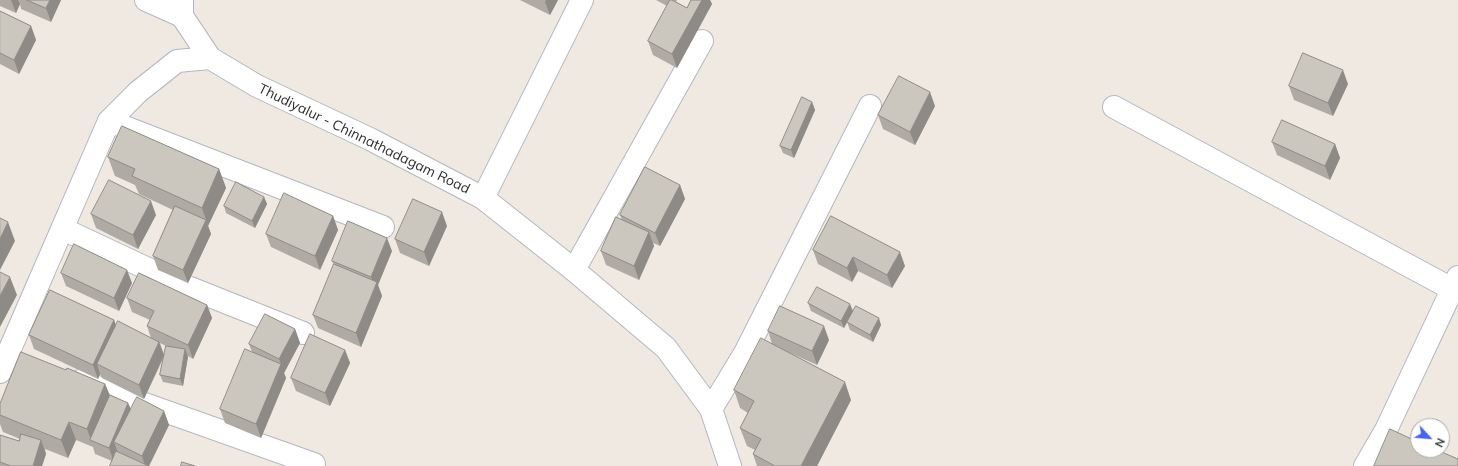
<!DOCTYPE html>
<html>
<head>
<meta charset="utf-8">
<style>
  body { margin:0 }
  #map { position:relative; width:1458px; height:466px; overflow:hidden; background:#efe9e1; font-family:Mulish,sans-serif }
  canvas { display:block }
  .north { position:absolute; left:1410px; top:418px; width:40px; height:40px; box-sizing:border-box; background:#fff; border:1px solid #ababab; border-radius:50%; rotate:116deg; font-size:11px; font-weight:700; line-height:16px; text-align:center; color:#2e2e2e }
  .north::after { content:''; display:block; margin:auto; width:14px; height:18px; background:#4264fb; clip-path:polygon(50% 0,100% 100%,50% 72%,0 100%) }
</style>
</head>
<body>
<div id="map">
<canvas width="1458" height="466"></canvas>
<div class="north">N</div>
</div>
<script>
const ctx = document.querySelector('canvas').getContext('2d');
ctx.lineJoin = 'round';
function strokePath(path, color, width, dash) { ctx.strokeStyle = color; ctx.lineWidth = width; ctx.lineCap = dash ? 'butt' : 'round'; ctx.setLineDash(dash || []); ctx.stroke(path); }
function paint(path, color) { ctx.fillStyle = color; ctx.fill(path, 'evenodd'); }
function label(font, color, halo, rows, align = 'center') {
  ctx.font = font + ' Mulish,sans-serif'; ctx.lineWidth = 3.5; ctx.setLineDash([]); ctx.textBaseline = 'middle'; ctx.strokeStyle = halo; ctx.fillStyle = color; for (const [text, x, y, turn = 0] of rows) {
    ctx.save(); ctx.translate(x, y); ctx.rotate((+turn || 0) * Math.PI / 180); ctx.textAlign = isNaN(turn) ? turn : align; if (halo) ctx.strokeText(text, 0, 0); ctx.fillText(text, 0, 0); ctx.restore();
  }
}
const street = new Path2D(`
  M146 0 182 16
  M1114 107 1452 289
  M109 121 383 227
  M483 198 582 0
  M63 229 180 284 303 333
  M574 270 702 41
  M80 381 314 464
  M711 409 745 353 870 106
  M1365 466 1386 430 1458 277`);
const secondary = new Path2D(`
  M182 0V16L210 58 257 86 370 139 483 198 574 270 666 348 711 409 730 466
  M0 372 109 121 138 92 177 61 210 58`);
strokePath(street, '#b4b7c1', 24);
strokePath(secondary, '#b4b7c1', 24);
strokePath(street, '#fff', 22);
strokePath(secondary, '#fff', 22);
paint(new Path2D(`
  M0 0H61L51 22 21 9 20 4 16 13 0 6Z
  M520 0H558L550 15Z
  M656 0H677L676 2 687 8 691 0H710L712 4 677 68 653 55 648 41 667 6Z
  M0 11 31 26 36 40 19 74 0 64Z
  M1348 84 1333 116 1294 100 1289 86Z
  M812 102 815 110 794 158 783 153 780 146Z
  M935 106 915 145 883 129 878 115Z
  M1272 142 1335 144 1340 158 1330 180 1277 155Z
  M108 157 219 169 226 188 208 226 211 234 188 283 158 270 153 256 173 210 139 194 135 185 115 176Z
  M680 185 685 199 660 246 653 243 654 246 639 280 606 265 601 251 622 220 620 215Z
  M264 197 267 204 255 228 226 213 224 206Z
  M91 214 156 215 138 249 96 228Z
  M333 216 338 230 320 270 271 247 266 234Z
  M447 226 429 266 400 253 395 239Z
  M813 250 905 266 892 288 858 271 852 282 818 264Z
  M392 251 378 285 382 296 361 347 318 328 313 315 334 265 332 261Z
  M61 273 132 283 119 311 66 286Z
  M127 298 207 305 212 318 193 359 188 356 183 386 163 382 160 375 164 357 144 399 102 378 100 374 98 379 34 349 29 335 114 320 116 326 151 338 147 326 150 320 132 312ZM160 343 166 346 164 355Z
  M808 303 853 311 881 325 873 342 850 330 847 322 844 328 811 311Z
  M295 329 300 343 284 373 286 378 261 438 225 423 220 409 252 352 249 344Z
  M768 331 829 340 817 365 788 352 851 400 817 466H757L753 454 755 450 747 446 740 428 748 413 740 408 734 390 772 344Z
  M345 350 350 363 330 406 296 391 291 378Z
  M66 370 105 384 110 395 128 403 131 409 164 411 169 425 149 466 112 461 95 454 93 447 76 440 68 458 45 449 46 454 42 466H0V435L19 441 20 439 3 432 0 424V404Z`), '#afaba4');
paint(new Path2D(`
  M11 0H18L20 4 16 13Z
  M50 0H61L51 22 46 8Z
  M546 0H558L550 15 545 2Z
  M702 0H710L712 4 677 68 672 54Z
  M31 26 36 40 19 74 14 60Z
  M1343 70 1348 84 1333 116 1328 103Z
  M930 92 935 106 915 145 910 132Z
  M812 102 815 110 794 158 791 150Z
  M1335 144 1340 158 1330 180 1325 166Z
  M219 169 226 188 208 226 202 208Z
  M680 185 685 199 660 246 655 233Z
  M264 197 267 204 255 228 252 221Z
  M151 201 156 215 138 249 133 235Z
  M442 212 447 226 429 266 424 252Z
  M333 216 338 230 320 270 315 256Z
  M206 220 211 234 188 283 183 270Z
  M8 222 15 241 0 270V239Z
  M649 232 654 246 639 280 634 266Z
  M387 238 392 251 378 285 382 296 361 347 356 333 375 288 371 277Z
  M900 252 905 266 892 288 887 275Z
  M853 257 858 271 852 282 847 268Z
  M127 270 132 283 119 311 114 298Z
  M10 277 17 295 0 327V296Z
  M850 304 853 311 844 328 841 321Z
  M207 305 212 318 193 359 188 345Z
  M879 318 881 325 873 342 870 335Z
  M114 320 119 334 97 364 100 374 98 379 93 365Z
  M824 326 829 340 817 365 812 351Z
  M295 329 300 343 284 373 286 378 261 438 256 424 281 364 279 359Z
  M159 342 164 355 144 399 139 385Z
  M185 349 188 357 183 386 180 379Z
  M345 350 350 363 330 406 325 393Z
  M845 382 851 400 817 466H801Z
  M105 384 112 402 91 440 87 429Z
  M128 403 134 417 114 442 118 453 114 462 109 448Z
  M164 411 169 425 149 466H145L142 456Z
  M69 422 76 440 68 458 61 440Z
  M41 440 46 454 42 466H33Z`), '#8e8b86');
const building = new Path2D(`
  M27 0H50L46 8Z
  M670 0H672L687 8 691 0H702L672 54 648 41Z
  M0 11 31 26 14 60 0 53Z
  M1303 53 1343 70 1328 103 1289 86Z
  M899 76 930 92 910 132 878 115Z
  M802 97 812 102 791 150 780 146Z
  M1282 120 1335 144 1325 166 1272 142Z
  M122 126 219 169 202 208 132 176 135 169 108 157Z
  M645 167 680 185 655 233 620 215Z
  M109 180 151 201 133 235 91 214Z
  M236 182 264 197 252 221 224 206Z
  M284 193 333 216 315 256 266 234Z
  M413 199 442 212 424 252 395 239Z
  M175 206 206 220 183 270 153 256Z
  M831 216 900 252 887 275 853 257 847 268 813 250Z
  M616 217 649 232 634 266 601 251Z
  M0 218 8 222 0 239Z
  M348 221 387 238 371 277 332 261Z
  M74 244 127 270 114 298 61 273Z
  M334 264 377 282 356 333 313 315Z
  M0 272 10 277 0 296Z
  M139 273 207 305 188 345 147 326 154 311 127 298Z
  M817 287 850 304 841 321 808 303Z
  M50 290 114 320 93 365 29 335Z
  M780 306 824 326 812 351 768 331Z
  M856 306 879 318 870 335 847 322Z
  M265 314 295 329 279 359 249 344Z
  M118 321 159 342 139 385 97 364Z
  M310 334 345 350 325 393 291 378Z
  M761 338 845 382 801 466H775L753 454 761 439 740 428 754 401 734 390Z
  M166 346 185 349 180 379 160 375Z
  M245 349 281 364 256 424 220 409Z
  M21 352 66 370 67 368 105 384 87 429 69 422 61 440 0 415V404Z
  M110 395 128 403 109 448 90 440Z
  M137 397 164 411 142 456 114 442Z
  M1390 429 1418 442V450H1437L1458 459V466H1374Z
  M21 434 41 440 33 466H11L0 462V435L19 441Z
  M116 451 149 466H110Z
  M182 462 195 466H181Z`);
paint(building, '#cbc7bf');
strokePath(building, '#8e8b86', 1);
label('14px', '#2e2e2e', '#fff', [
  ["Thudiyalur - Chinnathadagam Road",364,139,26]
]);
</script>
</body>
</html>
